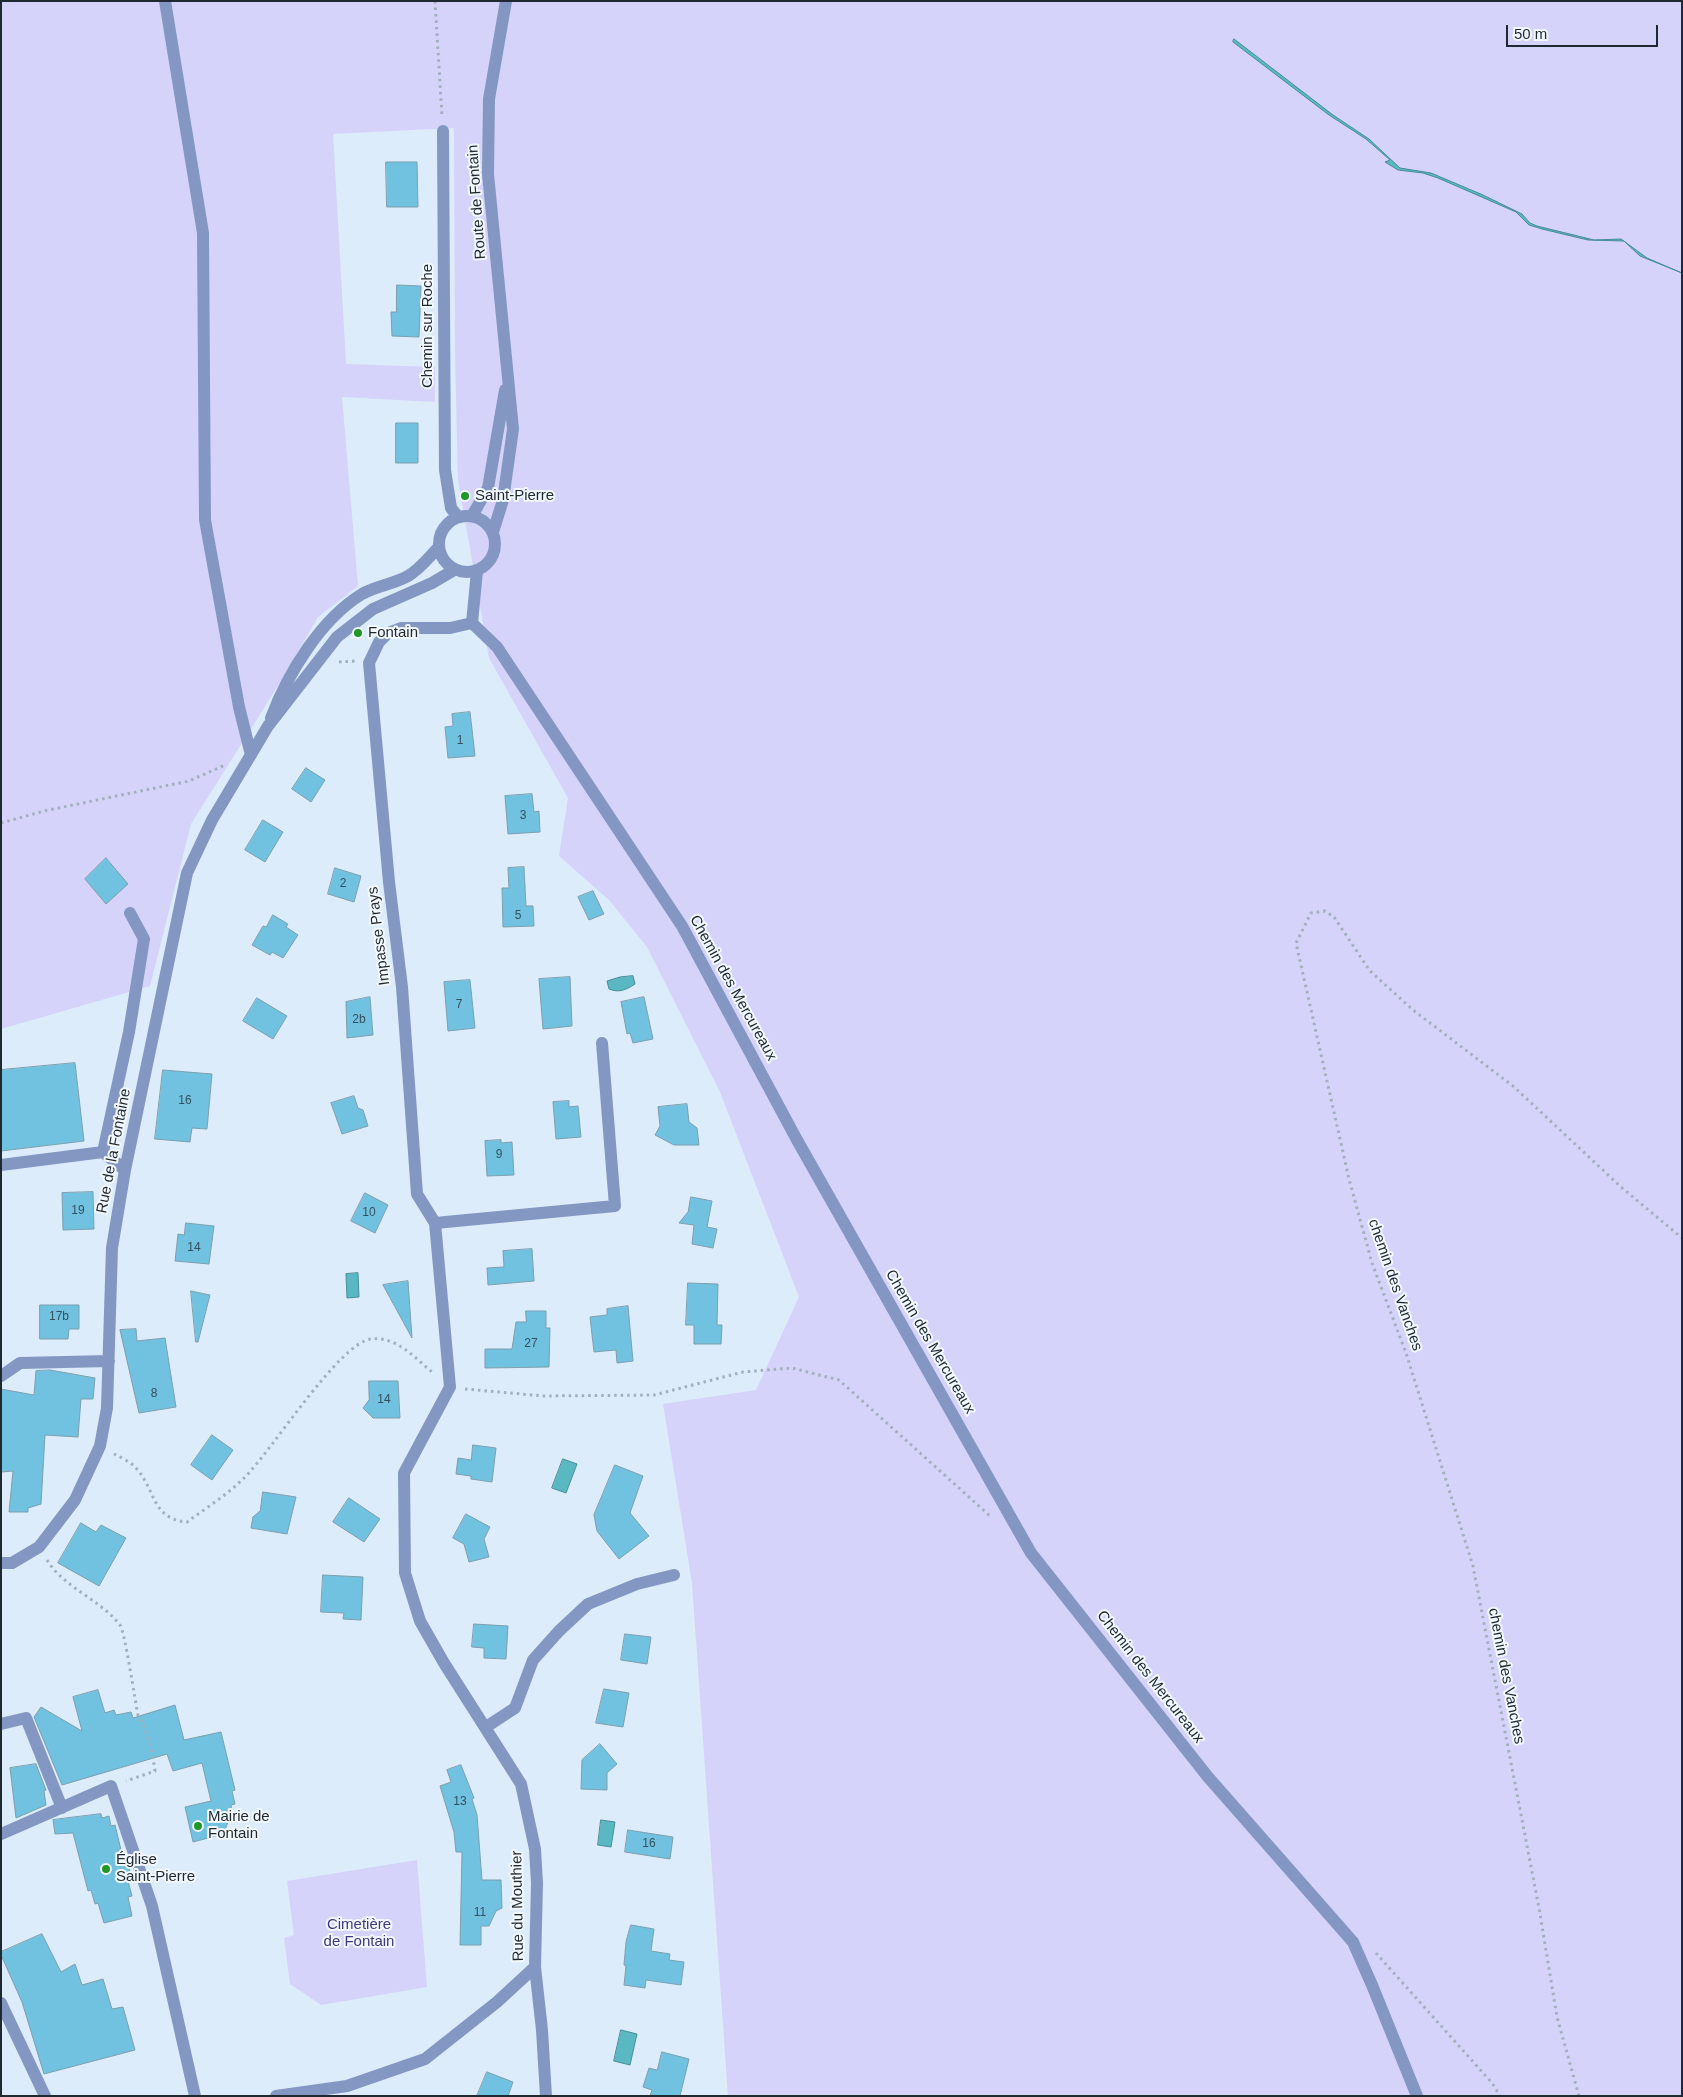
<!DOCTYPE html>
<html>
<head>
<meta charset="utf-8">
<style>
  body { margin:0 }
  #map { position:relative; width:1683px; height:2097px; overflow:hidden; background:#dcecfa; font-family:Arial,sans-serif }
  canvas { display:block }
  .frame { position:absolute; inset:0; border:2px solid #1f2932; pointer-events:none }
  .scale { position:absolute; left:1506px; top:25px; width:152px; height:22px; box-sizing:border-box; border:2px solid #1f2932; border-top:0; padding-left:6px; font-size:15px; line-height:18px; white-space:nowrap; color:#1f2932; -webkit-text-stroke:4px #f2f8fc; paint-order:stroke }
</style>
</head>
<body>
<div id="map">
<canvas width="1683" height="2097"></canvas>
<div class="frame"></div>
<div class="scale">50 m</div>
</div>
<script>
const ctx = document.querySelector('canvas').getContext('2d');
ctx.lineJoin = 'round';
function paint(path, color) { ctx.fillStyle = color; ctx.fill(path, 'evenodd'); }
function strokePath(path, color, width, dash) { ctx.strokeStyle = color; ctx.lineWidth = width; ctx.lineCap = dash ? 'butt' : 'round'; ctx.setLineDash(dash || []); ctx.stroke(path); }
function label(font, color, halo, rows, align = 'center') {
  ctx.font = font + ' Arial,sans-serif'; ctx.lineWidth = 4; ctx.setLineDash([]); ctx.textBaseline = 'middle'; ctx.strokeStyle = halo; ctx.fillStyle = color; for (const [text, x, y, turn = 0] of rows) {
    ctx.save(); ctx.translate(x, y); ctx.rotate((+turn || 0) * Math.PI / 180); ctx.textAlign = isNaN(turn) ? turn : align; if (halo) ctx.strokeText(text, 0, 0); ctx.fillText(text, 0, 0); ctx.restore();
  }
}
paint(new Path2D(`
  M1 1H1682V2096H728L692 1583 663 1404 756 1390 799 1297 720 1092 647 947 609 900 559 856 568 798 489 658 458 480 455 357 454 128 333 134 346 364 435 367V402L342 397 358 586 318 617 281 681 191 824 150 986 1 1029Z
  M417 1860 427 1987 321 2005 290 1984 284 1938 294 1935 287 1881Z`), '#d5d3fa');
const water = new Path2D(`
  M1234 39 1333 115 1369 139 1400 168 1431 173 1483 195 1522 214 1530 223 1537 226 1594 240 1621 239 1647 258 1682 273 1640 256 1624 241 1588 240 1542 229 1529 225 1516 212 1438 178 1423 173 1398 170 1385 162 1390 160 1366 139 1329 115 1233 42Z
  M633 976 635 984C626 990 619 993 609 989L607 981 620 977Z
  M358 1273 359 1297 347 1298 346 1274Z
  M563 1459 577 1464 566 1493 552 1488Z
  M601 1820 615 1822 611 1847 598 1845Z
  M621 2030 637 2034 630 2065 614 2061Z`);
paint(water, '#59b8c2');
strokePath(water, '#488d97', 1);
const building = new Path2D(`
  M386 162H417L418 207H387Z
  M397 285 421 286 419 337 392 336 391 312H396Z
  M396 423H418V463H396Z
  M470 712 475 756 448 758 445 727 453 726 452 714Z
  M306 768 325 780 311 802 292 789Z
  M532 794 534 812 539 811 540 832 508 834 505 796Z
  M263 820 283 832 265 862 245 850Z
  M106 858 128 884 106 904 85 879Z
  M524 867 526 906H533L534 926 503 927 502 888H509L508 868Z
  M335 868 361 876 354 902 328 894Z
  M593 891 604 914 589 920 578 897Z
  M273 915 288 924 286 927 298 935 283 958 272 952 270 955 252 945 263 926 266 927Z
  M570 977 572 1026 543 1029 539 979Z
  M470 980 475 1028 448 1031 444 982Z
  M370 997 373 1035 347 1038 346 1002Z
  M644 997 653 1039 633 1043 630 1033 627 1034 621 1002Z
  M257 998 287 1016 273 1039 243 1021Z
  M75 1063 84 1141 1 1151V1070Z
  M163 1070 212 1074 207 1129 192 1128 190 1142 155 1139Z
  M354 1096 358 1108 363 1110 368 1126 342 1134 331 1103Z
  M569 1101V1107L578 1106 581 1137 556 1139 553 1102Z
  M687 1104 689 1122 697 1128 699 1145H674L655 1135 660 1126 658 1107Z
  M501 1140V1143L512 1142 514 1175 487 1176 485 1141Z
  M93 1192 94 1229 63 1230 62 1193Z
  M365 1193 388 1205 375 1233 351 1221Z
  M691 1197 712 1201 707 1227 717 1229 713 1248 692 1244 694 1225 679 1223 688 1212Z
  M186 1223 214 1226 209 1264 175 1261 178 1234 184 1235Z
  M532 1249 534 1281 488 1285 487 1268 504 1267 503 1251Z
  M408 1281 412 1338 383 1285Z
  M688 1283 718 1284 717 1325H722L721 1344H694V1325H686Z
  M191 1291 210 1295 198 1342H196Z
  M40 1305H79V1329H69L68 1339H40Z
  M628 1306 633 1361 617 1363 616 1350 594 1352 590 1317 607 1315V1309Z
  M526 1311H546V1328H550L549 1367 485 1368V1349H512L516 1322H526Z
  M136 1329 137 1341 165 1338 176 1407 139 1413 120 1330Z
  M50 1370 95 1378 93 1399H81L78 1437 45 1435 41 1504 28 1508V1512H9L13 1471 1 1472V1389L34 1395 36 1371Z
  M369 1381H398L400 1418H373L363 1408 369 1400Z
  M212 1435 233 1450 212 1480 191 1465Z
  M473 1445 496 1448 492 1482 471 1479V1476L456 1474 458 1458 471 1460Z
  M615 1465 643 1476 630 1513 649 1536 619 1559 597 1531 594 1515Z
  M263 1492 296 1497 287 1534 251 1528 253 1517 260 1511Z
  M349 1498 380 1519 364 1542 333 1522Z
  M466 1514 490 1527 484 1539 489 1557 469 1562 464 1544 453 1538Z
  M81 1523 96 1532 101 1525 126 1538 99 1586 58 1563Z
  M323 1575 363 1577 361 1620 343 1619 344 1613 321 1612Z
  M474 1624 508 1626 506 1659 484 1658V1648L472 1647Z
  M625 1634 651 1637 647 1664 621 1660Z
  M604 1689 629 1693 623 1727 596 1723Z
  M98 1690 105 1713 114 1710 116 1715 131 1712 133 1718 175 1705 184 1740 221 1732 235 1790 232 1791 235 1804 231 1805 232 1813 226 1827 227 1833 193 1842 185 1807 211 1801 202 1763 173 1771 167 1754 62 1785 34 1717 41 1707 82 1731 73 1697Z
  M600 1744 617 1764 607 1773V1790L581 1789 582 1760Z
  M36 1764 46 1790 44 1791 46 1805 16 1818 10 1768Z
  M461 1765 474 1798 472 1799 477 1815 482 1880H501L502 1908 496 1911 489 1926H481V1945H460L462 1852H456L454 1832 440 1786 451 1782 447 1770Z
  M101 1814 102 1818 109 1816 111 1826 115 1825 123 1858 127 1859 132 1880 128 1881 132 1896 128 1897 132 1916 104 1923 98 1903 95 1904 91 1890 88 1891 73 1833 55 1834 53 1820Z
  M628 1830 673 1837 670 1859 625 1852Z
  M631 1925 654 1929 651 1951 670 1954 669 1960 684 1962 681 1985 646 1980 645 1988 624 1985 626 1966 624 1965 626 1942Z
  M42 1934 61 1972 75 1964 82 1985 103 1979 112 2009 123 2007 135 2050 44 2074 22 2002 1 1955V1952Z
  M662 2052 689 2059 680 2096H650L652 2090 643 2087 649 2068 657 2070Z
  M487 2072 513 2082 508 2096H477Z`);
paint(building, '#71c1e0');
strokePath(building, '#7d9fae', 1);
strokePath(new Path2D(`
  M435 1 442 116
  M339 662 355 661
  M1 823 44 811 189 781 225 765
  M465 1389 544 1396 654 1395 743 1372 792 1368 839 1380 990 1516
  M114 1454C120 1457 129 1461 134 1466 156 1487 150 1519 187 1522 206 1508 227 1495 244 1478 271 1452 339 1343 371 1339 396 1336 414 1357 432 1372
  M47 1560C64 1588 100 1599 120 1625 125 1632 135 1701 138 1715 149 1732 152 1751 155 1771L126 1781
  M1376 1953 1492 2083 1500 2096
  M1579 2096 1557 2017 1539 1908 1473 1566 1406 1353 1372 1263 1349 1179 1296 943 1311 913 1325 911 1334 917 1370 971 1413 1010 1513 1086 1621 1187 1682 1238`), '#a2b0bd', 3, [2.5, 4]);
strokePath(new Path2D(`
  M165 1 203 233 205 520 239 707 251 755
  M443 131 445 470 451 508 458 517
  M439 544a28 28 0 1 1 56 0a28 28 0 1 1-56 0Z
  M472 516 488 488 505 390
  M493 532 503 500 513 429 488 174 489 99 506 1
  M472 623 497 647 682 926 797 1140 1031 1553 1208 1777 1353 1942 1372 1985 1417 2096
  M472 623 450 628H401L388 633 379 642 369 663 389 882 402 987 417 1194 435 1223 450 1387 404 1473 405 1573 420 1621 444 1663 521 1784 535 1849 537 1883 535 1967 542 2030 546 2096
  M472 623 477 571
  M271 718C288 673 321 619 362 594 376 586 394 584 408 576 420 569 429 557 439 547
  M103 1152 129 1032 144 939 130 913
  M1 1165 103 1152 125 1170
  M435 1223 615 1206 602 1043
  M1 1376 20 1363 109 1361
  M1 1563H12L39 1547 75 1500 100 1446 107 1408 112 1248 125 1170 187 873 212 820 268 726 337 637 373 609 432 583 454 570
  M1 1724 26 1718 62 1808
  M486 1727 515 1708 533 1660 559 1631 588 1604 637 1584 674 1575
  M1 1834 111 1786 152 1906 195 2096
  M1 2003 45 2096
  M276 2096 347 2086 425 2059 497 2002 535 1967`), '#8497c2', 12);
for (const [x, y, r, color] of [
  [465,496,5,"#1f982a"],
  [358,633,5,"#1f982a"],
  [198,1826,5,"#1f982a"],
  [106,1869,5,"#1f982a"]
]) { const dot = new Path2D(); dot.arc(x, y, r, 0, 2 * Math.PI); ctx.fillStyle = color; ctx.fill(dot); strokePath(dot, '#f2f8fc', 2); }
label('12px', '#344f5e', null, [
  ["1",460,741],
  ["3",523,816],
  ["2",343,884],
  ["5",518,916],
  ["7",459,1005],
  ["2b",359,1020],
  ["16",185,1101],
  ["9",499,1155],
  ["19",78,1211],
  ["10",369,1213],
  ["14",194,1248],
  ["17b",59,1317],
  ["27",531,1344],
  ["8",154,1394],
  ["14",384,1400],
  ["13",460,1802],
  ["16",649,1844],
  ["11",480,1913]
]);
label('15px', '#1f2932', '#f2f8fc', [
  ["Route de Fontain",477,202,-94],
  ["Chemin sur Roche",428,326,-90],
  ["Impasse Prays",379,936,-97],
  ["Chemin des Mercureaux",733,988,61],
  ["Rue de la Fontaine",114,1151,-79],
  ["chemin des Vanches",1395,1285,71],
  ["Chemin des Mercureaux",930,1342,60],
  ["chemin des Vanches",1506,1676,79],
  ["Chemin des Mercureaux",1150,1677,52],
  ["Rue du Mouthier",518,1906,-91]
]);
label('15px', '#1f2932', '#f2f8fc', [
  ["Saint-Pierre",475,496],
  ["Fontain",368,633],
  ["Mairie de",208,1817],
  ["Fontain",208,1834],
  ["Église",116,1860],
  ["Saint-Pierre",116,1877]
], 'left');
label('15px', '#433782', '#f2f8fc', [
  ["Cimetière",359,1925],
  ["de Fontain",359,1942]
]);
</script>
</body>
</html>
